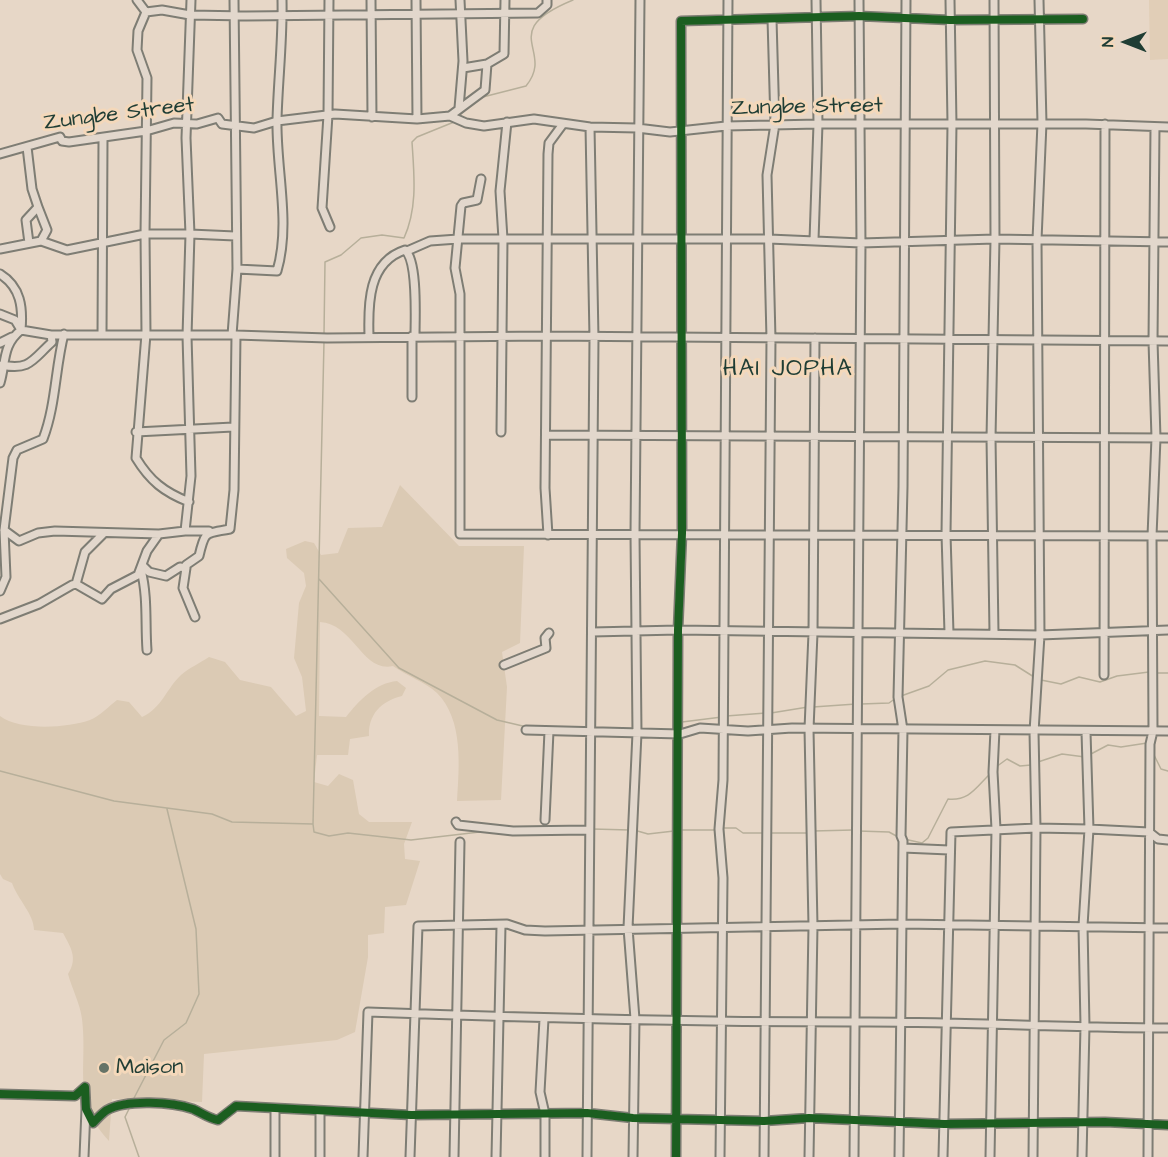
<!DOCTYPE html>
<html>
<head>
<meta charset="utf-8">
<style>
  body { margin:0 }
  #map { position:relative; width:1168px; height:1157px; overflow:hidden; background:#e7d7c7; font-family:"Architects Daughter",sans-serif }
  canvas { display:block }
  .north { position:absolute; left:1096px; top:12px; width:60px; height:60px; -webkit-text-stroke:4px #f4d8ba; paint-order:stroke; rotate:270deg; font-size:16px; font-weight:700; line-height:24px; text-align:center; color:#1f3d34 }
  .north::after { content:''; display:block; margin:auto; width:21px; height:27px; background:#1f3d34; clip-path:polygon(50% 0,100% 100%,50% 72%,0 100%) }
</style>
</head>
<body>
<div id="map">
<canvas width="1168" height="1157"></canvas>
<div class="north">N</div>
</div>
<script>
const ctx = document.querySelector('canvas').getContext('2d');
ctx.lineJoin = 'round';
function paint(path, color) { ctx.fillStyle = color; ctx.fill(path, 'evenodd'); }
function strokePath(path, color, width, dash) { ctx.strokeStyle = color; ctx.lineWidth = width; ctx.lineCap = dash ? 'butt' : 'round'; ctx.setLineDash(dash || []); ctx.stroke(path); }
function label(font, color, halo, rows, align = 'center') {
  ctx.font = font + ' "Architects Daughter",sans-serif'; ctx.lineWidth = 6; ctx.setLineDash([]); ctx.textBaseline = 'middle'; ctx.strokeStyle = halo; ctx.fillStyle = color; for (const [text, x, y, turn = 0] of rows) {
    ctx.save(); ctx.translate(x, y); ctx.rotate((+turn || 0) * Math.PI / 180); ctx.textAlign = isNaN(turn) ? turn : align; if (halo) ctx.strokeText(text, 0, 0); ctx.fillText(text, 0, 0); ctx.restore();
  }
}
paint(new Path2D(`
  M1149 0H1168V59L1150 60Z`), '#e1ceb7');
paint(new Path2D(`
  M400 485 459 546H524L520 643 502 652 507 687 501 800 457 801C459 768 464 720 437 693 425 682 407 676 393 666 362 673 354 624 320 622L319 716 346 717C359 700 376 683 397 681L406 688 402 696C381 701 368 715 369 736L350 739 348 755H317L314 782 328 786 339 774 353 780 359 814 369 822H412L404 844 405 859 420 861 406 905 385 907 384 933 368 935V957L355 1032 337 1040 204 1054 202 1102 112 1099 109 1141C71 1099 88 1069 82 1019 80 1003 72 989 68 974 78 958 71 948 63 933L34 930C34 914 18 900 12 883L3 879 0 874V716C20 731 67 728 90 720 100 716 109 706 117 700L129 702 142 717C162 708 166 689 181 675 189 668 200 663 209 657L225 662 240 680 271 687 296 716 306 711 302 677 294 658 299 603 306 586 304 573 287 558 286 549 305 541 314 543 321 555 338 553 348 528 382 527Z`), '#dbcab4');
strokePath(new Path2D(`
  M479 98 526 86C556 50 495 32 573 0
  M459 116 468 107
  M324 334 325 262 341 255 361 238 382 235 404 238C418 207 414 174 412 142L417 137 454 122
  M319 579 399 668 497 720 527 727
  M1157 673H1168
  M1041 680 1061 684 1079 677 1100 682 1117 676 1149 672
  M901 696 929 686 948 670 985 661 1015 665 1034 677
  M861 704 889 703 896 698
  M813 707 856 704
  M771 713 808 707
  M726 716 766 713
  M682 722 722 717
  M661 730H674
  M1153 753 1161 769 1168 771
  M1089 755 1108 745 1121 747 1147 743
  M1038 762 1062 754 1085 757
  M996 767 1007 759 1020 766 1031 765
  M0 771 114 801 212 814 232 822 313 824 324 342
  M313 824 314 832 329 836 348 833 411 840 488 831
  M723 828H736L743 833H764
  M592 829 630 830
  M634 830 648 834 674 831
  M681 830H715
  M813 831 853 830
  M858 831 889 832 900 838
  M769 833H809
  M904 839 922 843 928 838 948 799C970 801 976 787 991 773
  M133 1100 164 1040 186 1023 199 994 196 929 167 809
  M130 1107 125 1117 139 1157`), '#b7af9a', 1.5);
const minor = new Path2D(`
  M137 0 146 12 162 10 190 15 247 16 538 13 547 5V0
  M234 0 237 269
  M329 0 328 115 322 208 330 227
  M371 0 372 117
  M416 0 417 119
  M463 68 487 64 504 54 505 0
  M459 108 463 61 460 0
  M450 116 466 123 484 126 534 119 590 127 637 128 670 132 726 126 818 124H1086L1168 127
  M27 147 32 189 38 207 26 220 29 243
  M0 154 60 137 62 141 69 142 146 131 174 123 197 124 218 118 222 124 254 128 277 121 335 114 417 119 450 116 485 90 487 64
  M481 179 477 200 463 203 461 206 455 268 460 294V534L1168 536
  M38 207 47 230 41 241
  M814 240 818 124 816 0
  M0 249 41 241 67 250 145 234 147 78 137 50 138 31 146 12
  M407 251 430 241 458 239H769L861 243 995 239 1168 242
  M0 274C21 287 23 308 21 330 2 345 6 363 0 383
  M0 314 15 320 21 330 51 335H232
  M102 335 103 140
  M236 335 327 338 547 336 1168 341
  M369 336C368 304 368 262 405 250 418 261 415 318 415 336
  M412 336V397
  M0 343 12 337
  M2 365C30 371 33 359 52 342L51 335
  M136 432 233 427
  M501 432 503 239 500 191 507 122
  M547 435 1168 438
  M189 502C164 492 150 481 136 458L146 334 145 234H190L186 138 191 0
  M4 530 19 541 38 533 55 531 159 534
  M185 531H209
  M548 535 545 488 548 154 549 143 563 124
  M143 566 149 572 166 576 180 567 186 568V565L199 556C205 530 205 534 230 529L234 490 236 335H232L237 269 277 271C291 223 276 170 277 120 278 80 283 40 282 0
  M186 568 183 588 195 617
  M141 570C148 597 145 625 147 650
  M76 584 85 552 103 534
  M0 591 6 577 4 530 13 458 17 450 43 439C56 405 55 369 64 334
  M0 619 39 604 72 585 76 584 102 599 111 589 138 575 147 551 159 534 185 531 191 476 187 336 190 234 235 236
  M592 632 678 630 1040 635 1168 630
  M949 633 946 534 952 124 950 0
  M994 633 991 438 995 239 994 0
  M504 665 546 648 545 638 549 633
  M1104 675 1105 124
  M526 730 680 734 700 728 748 731 792 728 1168 731
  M545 820 549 731
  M456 822 458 825 513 831 588 830
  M903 848 949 850
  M544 1019 540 1092 545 1114V1157
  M0 1094 75 1096 85 1087 86 1109 93 1123C97 1119 102 1113 107 1110 127 1099 172 1102 193 1109 202 1113 208 1118 218 1120L236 1106 411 1115 587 1113 633 1118 764 1121 809 1118 944 1124 1105 1122 1168 1125
  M275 1110V1157
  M84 1157 86 1109
  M320 1157V1112
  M363 1157 368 1012C531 1018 692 1022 854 1022 959 1021 1063 1028 1168 1028
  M410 1157 418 926 507 924 525 930 545 931 902 924 1168 928
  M454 1157 460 842
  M496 1157 501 926
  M587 1157 594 338 590 127
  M633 1157 635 1019 628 928 637 733 635 534 640 0
  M676 1157 678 630 682 533 681 21 859 16 950 20 1083 19
  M720 1157 723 878 719 829 723 780 728 0
  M764 1157 771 339 767 175 775 124 772 19
  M809 1157 813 926 809 729 813 633 815 338
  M854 1157 861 243 859 0
  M899 1157 903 841 901 836 903 730 898 697 903 487 906 0
  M943 1157 951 832 1036 828 1089 829 1149 832 1158 839 1168 840
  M990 1157 996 829 993 772 995 730
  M1033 1157 1036 828 1034 732 1040 635 1037 240 1042 123 1039 0
  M1082 1157 1085 1026 1083 926 1089 829 1086 732
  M1148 1157 1150 744 1153 731 1152 536 1156 438 1153 341 1155 127`);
strokePath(minor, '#7e7d74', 11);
strokePath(minor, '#e2d7cc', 7);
strokePath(new Path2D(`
  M0 1094 75 1096 85 1087 86 1109 93 1123C97 1119 102 1113 107 1110 127 1099 172 1102 193 1109 202 1113 208 1118 218 1120L236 1106 411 1115 587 1113 633 1118 764 1121 809 1118 944 1124 1105 1122 1168 1125
  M676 1157 678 630 682 533 681 21 859 16 950 20 1083 19`), '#1b5e20', 8);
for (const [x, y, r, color] of [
  [104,1068,6,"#657367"]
]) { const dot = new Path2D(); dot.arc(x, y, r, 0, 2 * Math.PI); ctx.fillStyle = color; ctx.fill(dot); strokePath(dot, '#f4d8ba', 2); }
label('22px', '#1f3d34', '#f4d8ba', [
  ["Zungbe Street",807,108,-1],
  ["Zungbe Street",119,115,-7]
]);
label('22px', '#1f3d34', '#f4d8ba', [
  ["Maison",116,1068]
], 'left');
ctx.letterSpacing = '1.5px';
label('24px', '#1f3d34', '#f4d8ba', [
  ["HAI JOPHA",788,370]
]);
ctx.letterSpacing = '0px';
</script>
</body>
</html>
